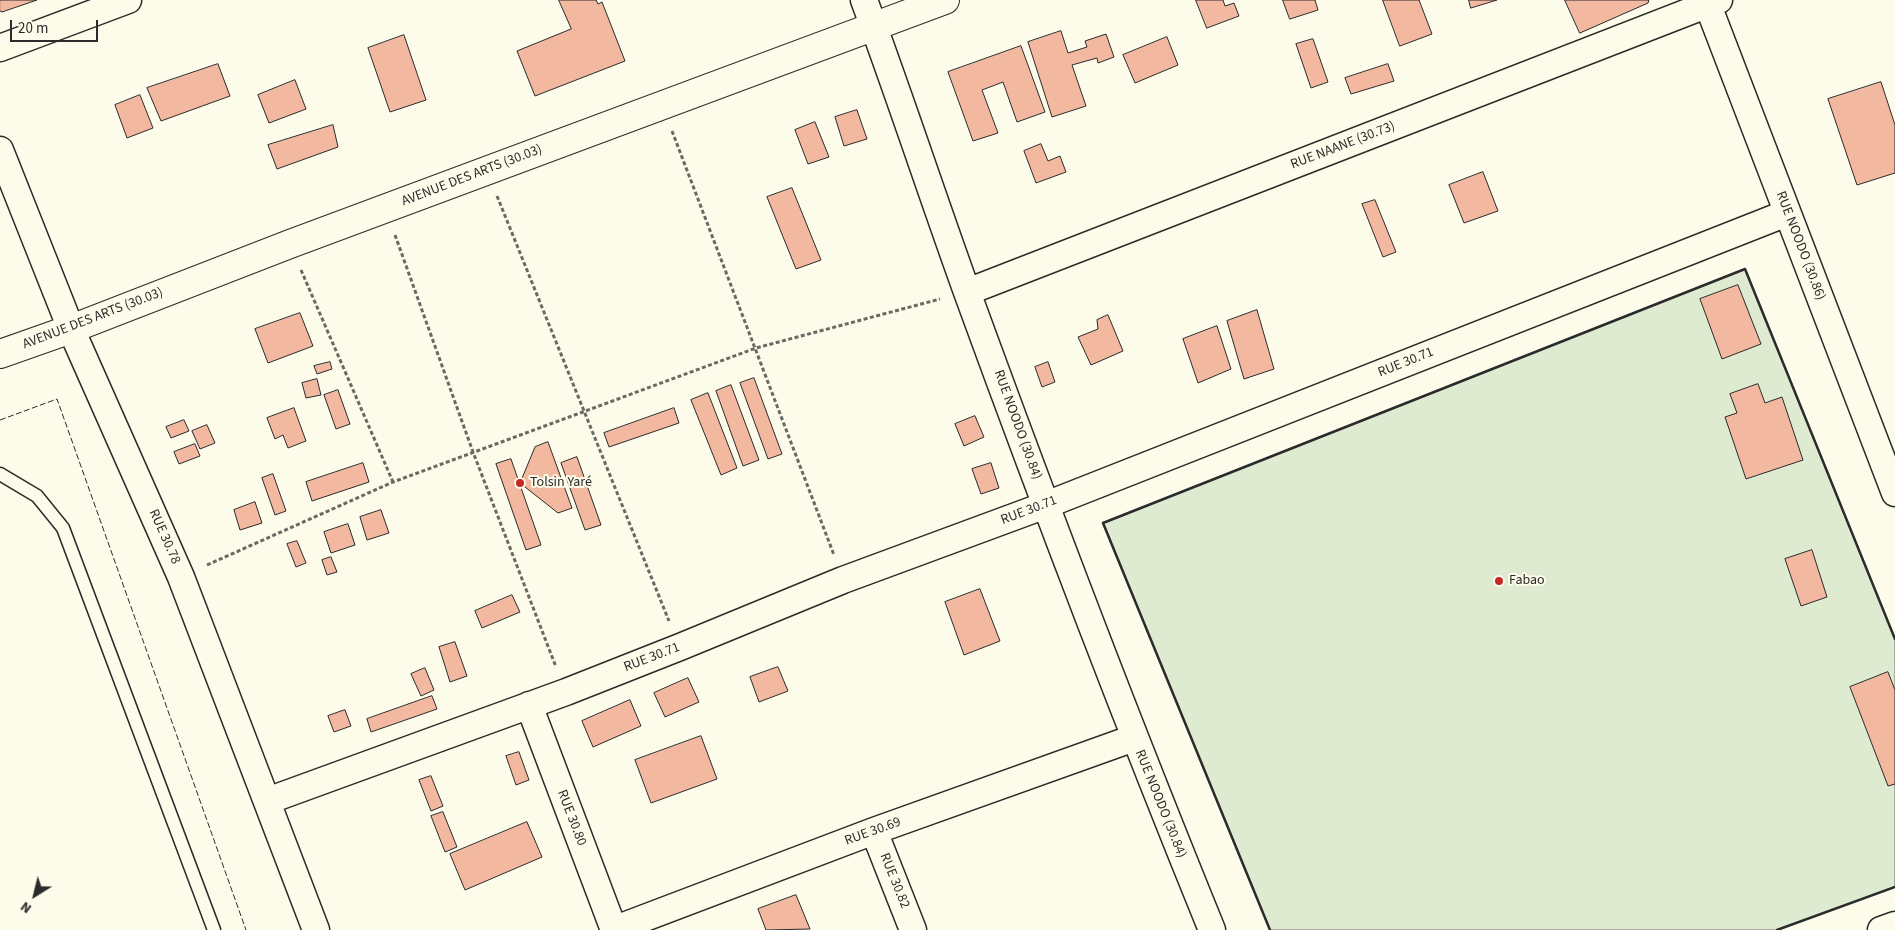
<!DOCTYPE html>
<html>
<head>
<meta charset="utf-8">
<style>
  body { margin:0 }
  #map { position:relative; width:1895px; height:930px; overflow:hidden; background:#fdfbea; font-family:"Source Sans 3",sans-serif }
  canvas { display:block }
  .north { position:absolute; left:10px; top:870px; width:50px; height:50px; -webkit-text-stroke:4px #fdfbea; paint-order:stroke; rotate:216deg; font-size:14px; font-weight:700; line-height:20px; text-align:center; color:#2b2b2b }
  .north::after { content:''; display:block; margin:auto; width:18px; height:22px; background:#2b2b2b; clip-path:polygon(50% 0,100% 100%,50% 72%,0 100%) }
  .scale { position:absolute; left:10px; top:20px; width:88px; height:22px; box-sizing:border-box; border:2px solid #2b2b2b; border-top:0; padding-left:6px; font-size:15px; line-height:18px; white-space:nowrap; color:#2b2b2b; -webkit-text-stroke:4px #fdfbea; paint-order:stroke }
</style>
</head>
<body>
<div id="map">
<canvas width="1895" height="930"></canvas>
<div class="north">N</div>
<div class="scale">20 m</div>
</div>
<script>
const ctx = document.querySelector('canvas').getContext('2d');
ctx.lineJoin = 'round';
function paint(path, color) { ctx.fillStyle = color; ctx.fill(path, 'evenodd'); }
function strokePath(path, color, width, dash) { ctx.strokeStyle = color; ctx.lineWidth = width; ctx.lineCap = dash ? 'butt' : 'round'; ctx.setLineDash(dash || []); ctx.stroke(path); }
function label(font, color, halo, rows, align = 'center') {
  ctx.font = font + ' "Source Sans 3",sans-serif'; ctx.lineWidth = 4; ctx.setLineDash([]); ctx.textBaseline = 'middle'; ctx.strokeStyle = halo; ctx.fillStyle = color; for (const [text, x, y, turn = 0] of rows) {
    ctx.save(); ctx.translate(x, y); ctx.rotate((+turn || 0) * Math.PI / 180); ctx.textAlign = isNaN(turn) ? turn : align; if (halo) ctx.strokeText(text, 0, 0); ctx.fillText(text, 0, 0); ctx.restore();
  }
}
const green = new Path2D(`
  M1745 269 1895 639V887L1777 930H1270L1103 523Z`);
paint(green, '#deebd1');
strokePath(green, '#74746e', 1);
const building = new Path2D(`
  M0 0H37L2 12 0 11Z
  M559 0H596L598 4 602 2 625 61 535 96 517 51 571 29Z
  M1196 0H1223L1225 6 1234 3 1239 16 1207 28Z
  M1283 0H1315L1318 10 1290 19Z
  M1383 0H1419L1432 34 1400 46Z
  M1469 0H1497L1471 8Z
  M1565 0H1649L1648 3 1580 33Z
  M1061 31 1068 53 1087 47 1085 41 1106 34 1114 57 1098 63 1097 58 1072 65 1086 106 1052 117 1028 42Z
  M404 35 426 100 390 112 368 48Z
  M1167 37 1178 65 1135 83 1123 55Z
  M1313 39 1328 82 1311 88 1296 44Z
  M1021 46 1045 112 1017 122 1003 82 982 90 998 133 973 141 948 72Z
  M218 64 230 96 161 121 147 88Z
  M1388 64 1394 81 1351 94 1345 78Z
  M295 80 306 109 269 123 258 95Z
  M1881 82 1895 125V173L1857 185 1828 99Z
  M140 95 153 128 127 138 115 105Z
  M857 110 867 139 844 146 835 117Z
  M815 122 829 157 808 164 795 130Z
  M333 125 338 147 277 169 268 145Z
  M1041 144 1048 161 1060 156 1066 172 1036 183 1024 151Z
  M1483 172 1498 211 1464 223 1449 185Z
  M792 188 821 260 796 269 767 197Z
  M1375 200 1396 252 1383 257 1362 204Z
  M1738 285 1761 344 1722 359 1700 299Z
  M1257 310 1274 369 1244 379 1227 321Z
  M300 313 313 346 268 363 255 329Z
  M1108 315 1123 351 1091 365 1078 337 1098 329 1097 320Z
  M1217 326 1231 369 1198 383 1183 339Z
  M330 362 332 369 317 374 314 366Z
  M1048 362 1055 382 1042 387 1035 367Z
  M754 378 782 454 768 459 740 383Z
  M317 379 321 395 306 398 302 383Z
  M1758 384 1765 403 1782 397 1803 460 1746 479 1725 417 1737 413 1730 394Z
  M731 385 759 460 743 466 716 391Z
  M338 390 350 424 336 429 324 395Z
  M708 393 737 468 721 475 691 400Z
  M294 408 306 441 288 448 283 435 275 439 267 418Z
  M674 408 679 423 609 447 604 433Z
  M975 416 984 437 964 446 955 424Z
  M184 420 189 431 171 438 166 427Z
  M207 425 215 443 200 449 192 431Z
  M548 442 572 508 558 513 520 483 535 447Z
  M195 444 200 456 179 464 174 452Z
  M577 457 601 525 585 530 561 463Z
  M511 459 541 545 526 550 496 464Z
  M363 463 369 482 312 501 306 482Z
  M991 463 999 488 981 494 972 469Z
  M273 474 286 511 275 515 262 478Z
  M255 502 262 523 240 530 234 510Z
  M381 510 389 533 367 540 360 517Z
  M348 524 355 545 331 553 324 532Z
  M297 541 306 563 296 567 287 544Z
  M1812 550 1827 597 1801 606 1785 559Z
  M331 557 337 572 327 575 322 560Z
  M980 589 1000 641 964 655 945 602Z
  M512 595 520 612 482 628 475 611Z
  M455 642 467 676 450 682 439 647Z
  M778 667 788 691 759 702 750 677Z
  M425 668 434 690 421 696 411 674Z
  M1888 672 1895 690V784L1888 786 1850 687Z
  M688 678 699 702 665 717 654 693Z
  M432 696 437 709 371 732 367 719Z
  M630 700 641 726 593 747 582 721Z
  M345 710 351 726 334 732 328 716Z
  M701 736 717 779 651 803 635 760Z
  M519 752 529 780 516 785 506 756Z
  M431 776 443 806 431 811 419 780Z
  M443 812 457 847 445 852 431 816Z
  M527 822 542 857 465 890 450 854Z
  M796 895 810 929 766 930 758 909Z`);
paint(building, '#f2b8a0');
strokePath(building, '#2b2b2b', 1);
const lane = new Path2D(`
  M0 474 37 496 63 528 214 930`);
const street = new Path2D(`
  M864 0C900 97 932 195 967 292 1045 506 1126 719 1212 930
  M1706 0 1895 493
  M0 48 128 0
  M0 150 71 329 181 577 316 930
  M967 292 1719 0
  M529 705 614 930
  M267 801 566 692 680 647 843 580 1046 505 1787 213
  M874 831 913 930
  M613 930 874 831 1134 738
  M1881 930 1895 925`);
const secondary = new Path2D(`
  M0 354 71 329 290 244 945 0`);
strokePath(lane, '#2b2b2b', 15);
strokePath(street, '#2b2b2b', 29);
strokePath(secondary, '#2b2b2b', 30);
strokePath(new Path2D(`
  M672 131 834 555
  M497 196 669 621
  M395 235 473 452 556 667
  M301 270 393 482
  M207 565 393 482 756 348 940 299`), '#6a6964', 3, [4, 2.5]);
strokePath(lane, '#fdfbea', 12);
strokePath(street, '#fdfbea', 26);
strokePath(secondary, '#fdfbea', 28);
strokePath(new Path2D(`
  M0 420 57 399 246 930`), '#2b2b2b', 1, [6, 2.5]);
strokePath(new Path2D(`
  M1270 930 1103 523 1745 269 1895 639
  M1777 930 1895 887`), '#2b2b2b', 2.5);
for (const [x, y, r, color] of [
  [520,483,5,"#c62828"],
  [1499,581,5,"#c62828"]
]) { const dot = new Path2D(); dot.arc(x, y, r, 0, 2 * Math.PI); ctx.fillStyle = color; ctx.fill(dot); strokePath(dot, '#fdfbea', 2); }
label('14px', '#2b2b2b', '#fdfbea', [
  ["RUE NAANE (30.73)",1343,146,-21],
  ["AVENUE DES ARTS (30.03)",472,176,-21],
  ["RUE NOODO (30.86)",1800,246,69],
  ["AVENUE DES ARTS (30.03)",93,319,-21],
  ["RUE 30.71",1406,363,-22],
  ["RUE NOODO (30.84)",1017,425,70],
  ["RUE 30.71",1029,511,-21],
  ["RUE 30.78",164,537,66],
  ["RUE 30.71",652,658,-21],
  ["RUE NOODO (30.84)",1160,804,68],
  ["RUE 30.80",571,818,69],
  ["RUE 30.69",873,832,-20],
  ["RUE 30.82",894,881,68]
]);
label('14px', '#2b2b2b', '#fdfbea', [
  ["Tolsin Yaré",530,483],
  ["Fabao",1509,581]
], 'left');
</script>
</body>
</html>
